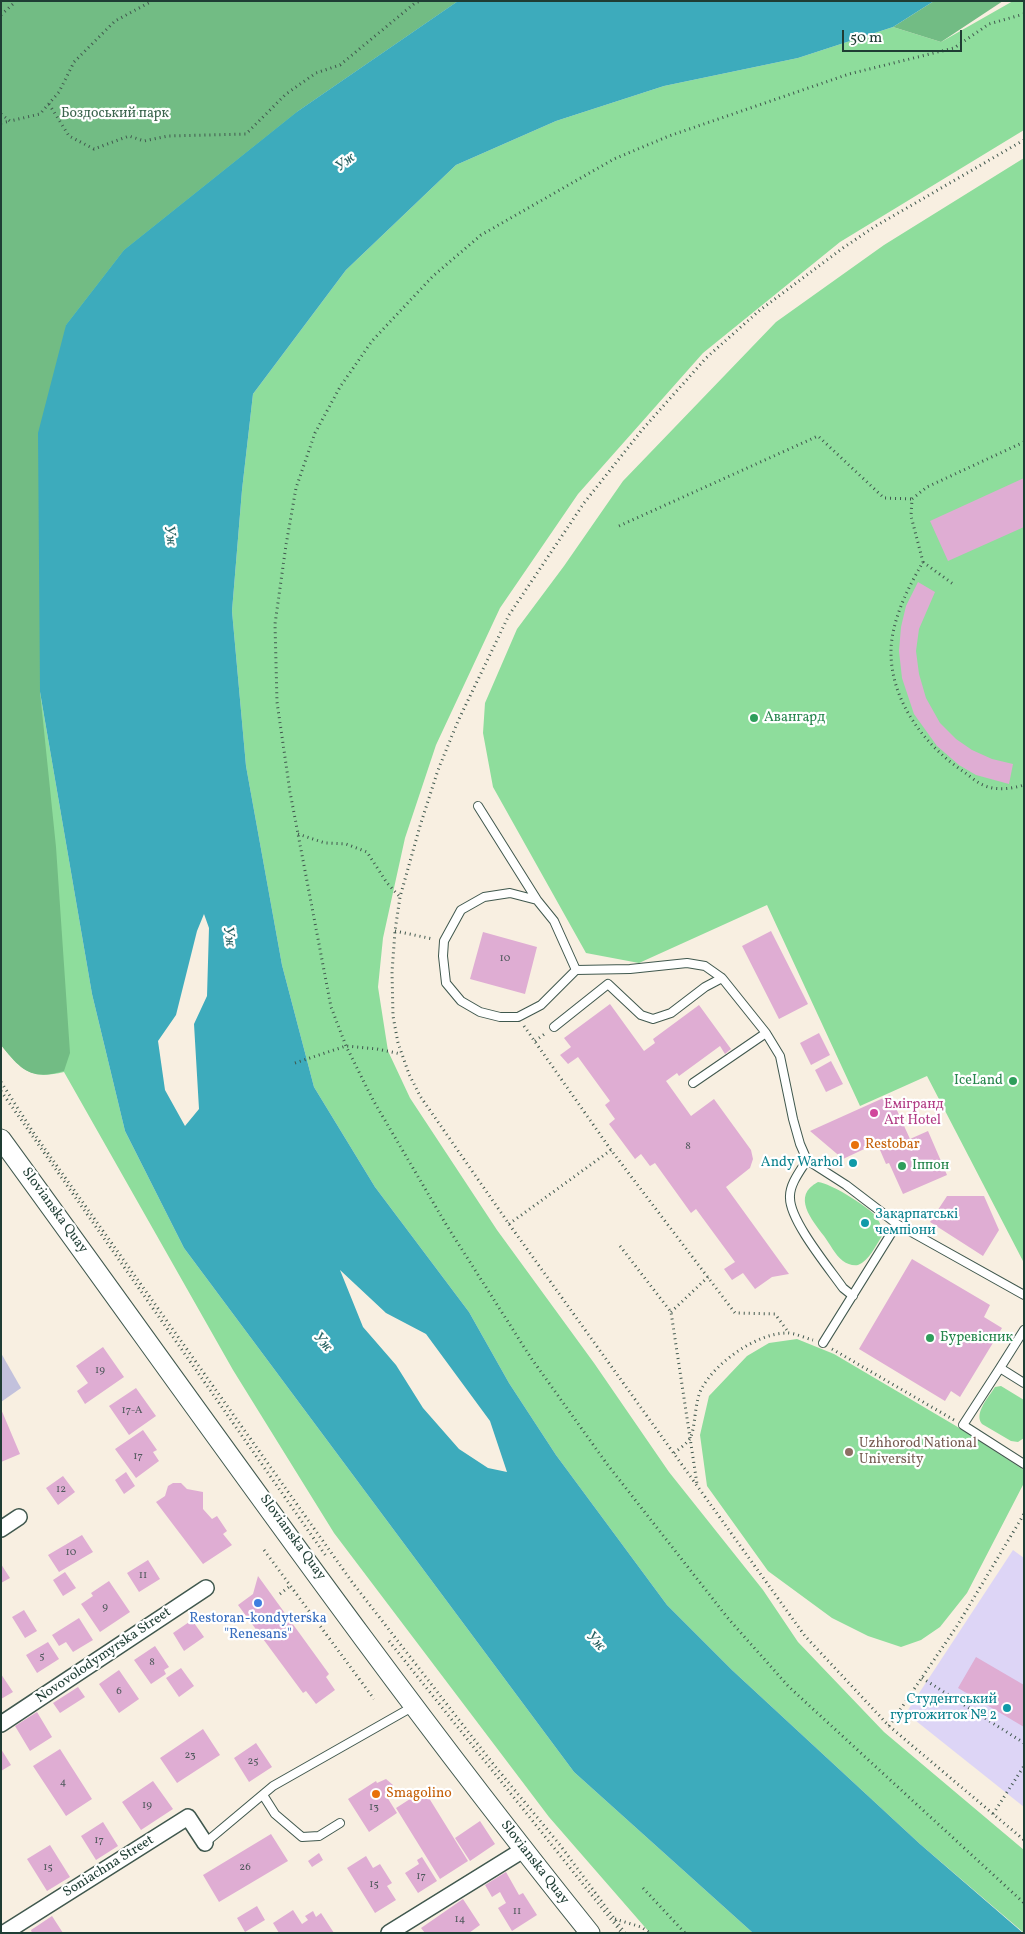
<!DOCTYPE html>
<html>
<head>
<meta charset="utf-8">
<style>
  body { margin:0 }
  #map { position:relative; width:1025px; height:1934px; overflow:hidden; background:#f8efe1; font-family:Vollkorn,serif }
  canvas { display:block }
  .frame { position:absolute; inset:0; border:2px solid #1f3d34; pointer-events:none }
  .scale { position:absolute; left:842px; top:30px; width:120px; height:22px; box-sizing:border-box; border:2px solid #1f3d34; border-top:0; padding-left:6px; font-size:15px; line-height:18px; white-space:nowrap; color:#1f3d34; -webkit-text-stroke:4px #fff; paint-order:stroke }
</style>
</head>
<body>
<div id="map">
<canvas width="1025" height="1934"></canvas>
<div class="frame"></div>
<div class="scale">50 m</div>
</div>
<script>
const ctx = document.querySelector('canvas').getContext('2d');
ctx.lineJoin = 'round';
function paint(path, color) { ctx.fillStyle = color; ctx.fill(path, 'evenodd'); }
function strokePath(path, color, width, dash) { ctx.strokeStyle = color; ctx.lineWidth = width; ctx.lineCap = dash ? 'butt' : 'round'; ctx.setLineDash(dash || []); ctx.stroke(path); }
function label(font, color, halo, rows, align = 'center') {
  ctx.font = font + ' Vollkorn,serif'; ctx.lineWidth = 4.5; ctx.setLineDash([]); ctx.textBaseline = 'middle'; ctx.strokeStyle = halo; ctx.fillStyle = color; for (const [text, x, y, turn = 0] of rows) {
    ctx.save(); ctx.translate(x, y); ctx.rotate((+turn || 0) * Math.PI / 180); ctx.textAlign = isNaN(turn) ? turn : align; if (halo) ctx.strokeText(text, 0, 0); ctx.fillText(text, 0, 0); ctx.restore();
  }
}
paint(new Path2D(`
  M1013 1550 1024 1558V1807L906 1713Z`), '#ddd5f6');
paint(new Path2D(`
  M1 1353 21 1388 1 1402Z`), '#c2c1dc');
paint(new Path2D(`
  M1 1H458L298 111 38 433 40 692 92 994 125 1131 184 1248 574 1772 753 1933H650L549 1817 334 1533 233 1370 64 1072C31 1080 21 1070 1 1045Z
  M1013 1H1024V130L840 242 703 353 578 494 500 608 436 745 405 838 383 938 378 987 388 1051 410 1098 497 1230 594 1363 669 1472 763 1590 798 1642 884 1732 1024 1850V1933L920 1844 732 1670 667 1605 556 1455 509 1383 469 1312 375 1187 314 1087 282 965 246 766 232 611 242 490 253 394 346 270 456 165 556 121 664 86 798 58 893 27 941 42Z
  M1024 158V1263L927 1076 860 1106 767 905 639 963 586 953 493 787 483 733 485 703 517 629 564 566 623 481 776 322 884 245Z
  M818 1182C832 1184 863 1204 874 1214 879 1220 883 1228 882 1236 876 1245 869 1261 858 1265 853 1266 847 1264 843 1261 835 1255 830 1244 824 1236 812 1220 791 1196 818 1182Z
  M797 1339 834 1354 956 1426 1024 1470V1483L967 1593 940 1627 921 1640 901 1647 868 1636 832 1618 768 1571 707 1486 700 1435 709 1396 747 1356 769 1343Z
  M1001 1386 1024 1400V1438L1018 1442 1011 1441 982 1424C974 1414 987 1399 993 1390L995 1387Z`), '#8edd9c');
paint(new Path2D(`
  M1 1H458L298 111 124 250 66 325 40 692 56 847 70 1053 64 1071C31 1081 21 1070 1 1045Z
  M934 1H1003L941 42 893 27Z`), '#72bc84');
paint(new Path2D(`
  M458 1H934L893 27 798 58 664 86 556 121 456 165 346 270 253 394 242 490 232 611 246 766 282 965 314 1087 375 1187 469 1312 509 1383 556 1455 667 1605 732 1670 920 1844 1023 1933H753L574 1772 184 1248 125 1131 92 994 40 692 38 433 66 325 124 250 298 111ZM204 914 209 928 207 996 194 1024 199 1109 185 1126 165 1090 158 1041 176 1015 197 931ZM340 1270 386 1313 426 1334 490 1421 507 1472 488 1468 459 1449 423 1408 396 1365 363 1327Z`), '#3dabbc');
paint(new Path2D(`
  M1024 478V527L948 561 930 521Z
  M918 582 935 592 919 629 916 651 919 674 926 698 940 723 956 739 972 750 992 759 1013 764 1009 784 976 775 959 765 937 746 914 714 902 678 899 651 901 627 906 606Z
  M771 931 808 1004 779 1019 742 946Z
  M483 932 537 947 525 994 470 979Z
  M610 1004 644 1051 655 1043 653 1039 699 1005 731 1049 725 1054 720 1046 679 1076 677 1073 666 1081 691 1116 714 1099 751 1150 753 1159 750 1168 726 1187 789 1274 772 1277 755 1289 743 1273 732 1280 724 1269 735 1262 696 1209 691 1213 655 1163 650 1166 641 1154 635 1159 609 1124 615 1119 605 1105 610 1101 578 1057 568 1064 560 1055 571 1047 564 1038Z
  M819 1033 830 1055 811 1065 800 1043Z
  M831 1061 843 1084 826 1092 815 1070Z
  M890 1095 910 1139 928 1131 947 1175 903 1194 889 1163 886 1164 877 1143 843 1159 810 1131Z
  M947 1196H984L999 1230 983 1256 930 1222Z
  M912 1259 990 1305 984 1317 1002 1328 960 1397 951 1391 945 1401 859 1349Z
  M103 1347 124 1377 85 1404 77 1391 88 1383 76 1366Z
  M136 1388 156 1416 129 1435 109 1406Z
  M1 1409 20 1454 1 1462Z
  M143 1430 157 1450 153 1452 159 1461 136 1478 115 1449Z
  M126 1472 135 1486 124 1494 115 1480Z
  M63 1476 75 1492 58 1505 46 1488Z
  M173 1483H181L187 1489 203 1492V1509L212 1519 217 1516 227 1531 223 1534 232 1545 203 1564 156 1502 165 1496 168 1486Z
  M82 1535 93 1552 59 1572 48 1555Z
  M148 1560 160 1579 139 1592 127 1573Z
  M1 1564 10 1578 1 1583Z
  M65 1572 76 1588 63 1596 53 1580Z
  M258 1576 329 1674 326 1677 335 1690 316 1704 306 1691 303 1693 238 1605 253 1594Z
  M109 1581 130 1612 100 1632 81 1604 93 1596 91 1593Z
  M24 1610 37 1631 25 1638 12 1617Z
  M79 1618 93 1640 73 1652 66 1642 59 1646 52 1635Z
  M192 1620 204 1637 184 1651 173 1633Z
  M48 1642 59 1659 37 1673 26 1655Z
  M155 1646 169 1667 164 1670 166 1674 151 1684 134 1660Z
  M976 1657 1024 1685V1727L958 1688Z
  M181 1668 194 1686 179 1697 166 1678Z
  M119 1670 139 1699 119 1713 99 1684Z
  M1 1674 13 1692 1 1699Z
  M78 1687 85 1697 60 1713 53 1703Z
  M37 1712 52 1737 30 1751 15 1726Z
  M203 1729 220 1755 177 1783 160 1758Z
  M256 1743 272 1767 249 1782 234 1758Z
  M1 1749 11 1765 1 1771Z
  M60 1749 92 1799 66 1816 33 1766Z
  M386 1779 393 1785V1790L387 1797 397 1813 369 1832 348 1799 376 1781 377 1783Z
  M153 1781 173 1809 141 1830 122 1802Z
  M424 1790 468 1861 440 1879 396 1808Z
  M480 1821 495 1844 470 1861 455 1838Z
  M103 1822 118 1846 96 1860 81 1836Z
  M271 1834 288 1861 219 1902 203 1875Z
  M50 1845 70 1877 47 1891 27 1859Z
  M319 1853 323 1860 312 1867 308 1861Z
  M366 1856 373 1868 380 1864 392 1883 387 1886 396 1900 375 1913 347 1868Z
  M422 1857 437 1881 418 1893 405 1873 419 1864 417 1860Z
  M506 1872 519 1895 523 1893 537 1915 512 1931 498 1908 506 1903 500 1892 492 1897 485 1885Z
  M463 1899 480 1925 469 1933H425L421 1928Z
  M257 1906 265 1920 245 1932 237 1918Z
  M293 1910 302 1924 308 1920 305 1916 313 1911 316 1917 321 1913 334 1933H279L273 1923Z
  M52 1916 63 1933H32L31 1930Z`), '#dfadd3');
const service = new Path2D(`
  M478 806 537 900
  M576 970 541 1005 518 1017H500L480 1012 461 1001 446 983 443 956 444 941 461 910 484 897 510 893 537 900 554 921 576 970 630 969 687 963 705 966 722 978
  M554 1027 608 984 641 1015 653 1019 671 1013 705 987 722 978 766 1033 780 1056 793 1119 800 1144 807 1160 846 1185 897 1224 1024 1295
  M693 1083 766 1033
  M807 1160C800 1171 789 1185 790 1198 790 1221 829 1268 843 1288L853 1296
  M823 1343 897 1224
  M1000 1368 1024 1330
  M1024 1383 1000 1368 963 1425 1024 1464
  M263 1795 275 1814 302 1837 319 1836 340 1823
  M205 1843 273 1786 414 1706`);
const minor = new Path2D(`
  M1 1529 19 1517
  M1 1724 206 1588
  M4 1933 188 1817 205 1843
  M389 1933 523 1850`);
const tertiary = new Path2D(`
  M1 1139C195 1405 383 1676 590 1933`);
strokePath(service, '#40584e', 10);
strokePath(minor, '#40584e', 18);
strokePath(tertiary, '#40584e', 21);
strokePath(new Path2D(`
  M1024 14 989 24 954 48 849 74 669 136 614 159 481 235 433 276 372 341 340 387 315 433 296 488 286 545 275 624 277 702 290 792 331 1007 346 1046 373 1100 447 1226 531 1358 607 1464 727 1617 788 1686 1024 1903
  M1 15 13 4
  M49 104 69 136 94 149 129 136 144 141 168 136 246 134 286 94 316 73 340 65 415 3 421 1
  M1 114 10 121 40 114 59 92 74 62 115 21 152 1
  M1 123 10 121
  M1024 140 874 227 843 248 760 310 706 358 642 430 584 503 509 615 458 721 438 770 420 826 400 897 395 931 392 972 393 1016 398 1043 409 1074 420 1096 509 1224 805 1636 889 1726 1024 1840
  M1024 442 927 487 912 499 911 516 923 562C908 588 892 619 891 650 890 700 924 745 964 772 970 776 976 782 983 785 996 791 1011 789 1024 785
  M619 526 818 436 884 498 912 499
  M923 562 953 584
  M298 834 325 843 346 844 367 852 387 883 400 897
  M395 931 433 939
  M524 1026 611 1150 735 1313 775 1314 789 1333
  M535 1041 546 1033
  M295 1063 346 1046 377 1049 401 1054
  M1 1082 35 1135 352 1582 494 1765 560 1845 625 1933
  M1 1091 326 1556
  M509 1224 611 1150
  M620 1246 671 1312 697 1484
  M671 1312 708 1277
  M832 1349 954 1420
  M674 1453C679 1449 685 1445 689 1440 696 1431 694 1400 702 1388 716 1362 757 1333 787 1333 795 1333 805 1338 813 1340
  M264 1550 374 1699
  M280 1594 290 1586
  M389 1641 622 1933
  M922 1678 1024 1743
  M889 1726 957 1626 1024 1514
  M993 1814 1024 1766
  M643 1888 685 1933
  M615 1919 641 1927 650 1933`), '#40584e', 3, [1, 4]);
strokePath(service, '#fff', 8);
strokePath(minor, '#fff', 15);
strokePath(tertiary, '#fff', 19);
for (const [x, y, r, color] of [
  [754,718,5,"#2e9e5b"],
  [1013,1081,5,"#2e9e5b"],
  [874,1113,5,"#d1479c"],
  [855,1145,5,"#e8710a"],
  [853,1163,5,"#0f9aa8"],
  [902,1166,5,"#2e9e5b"],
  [865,1223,5,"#0f9aa8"],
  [930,1338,5,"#2e9e5b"],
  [849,1452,5,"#8d6e63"],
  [258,1603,5,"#3f7fe0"],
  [1007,1708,5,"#0f9aa8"],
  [376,1794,5,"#e8710a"]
]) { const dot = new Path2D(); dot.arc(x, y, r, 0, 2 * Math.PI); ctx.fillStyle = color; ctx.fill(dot); strokePath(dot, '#fff', 2); }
label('11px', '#4f595c', null, [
  ["10",505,959],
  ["8",688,1147],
  ["19",100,1371],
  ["17-А",132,1411],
  ["17",138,1457],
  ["12",61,1490],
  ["10",71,1553],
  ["11",143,1576],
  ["9",105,1608],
  ["5",42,1657],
  ["8",152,1663],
  ["6",119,1692],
  ["23",190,1756],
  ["25",253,1762],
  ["4",63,1783],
  ["19",147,1806],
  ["13",374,1808],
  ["17",99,1841],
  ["15",48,1868],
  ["26",245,1868],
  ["17",421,1877],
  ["15",374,1885],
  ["11",517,1912],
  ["14",460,1920]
]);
label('14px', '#3b654e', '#fff', [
  ["Боздоський парк",115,114]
]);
label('14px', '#27864d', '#fff', [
  ["Авангард",764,718],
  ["IceLand",1003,1081,"right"],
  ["Іппон",912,1166],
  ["Буревісник",940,1338]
], 'left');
label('14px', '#b23c85', '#fff', [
  ["Емігранд",884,1105],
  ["Art Hotel",884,1121]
], 'left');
label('14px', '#c56008', '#fff', [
  ["Restobar",865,1145],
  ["Smagolino",386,1794]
], 'left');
label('14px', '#0d838f', '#fff', [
  ["Andy Warhol",843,1163],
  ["Закарпатські",875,1215,"left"],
  ["чемпіони",875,1231,"left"],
  ["Студентський",997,1700],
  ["гуртожиток № 2",997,1716]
], 'right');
label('14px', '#1f3d34', '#fff', [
  ["Slovianska Quay",54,1211,54],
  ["Slovianska Quay",292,1538,54],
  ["Novovolodymyrska Street",104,1656,-34],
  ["Slovianska Quay",534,1863,52],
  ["Soniachna Street",109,1867,-32]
]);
label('14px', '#785e54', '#fff', [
  ["Uzhhorod National",859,1444],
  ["University",859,1460]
], 'left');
label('14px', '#366cbe', '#fff', [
  ["Restoran-kondyterska",258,1619],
  ["\"Renesans\"",258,1635]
]);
label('italic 15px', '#2a6464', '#fff', [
  ["Уж",346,163,-38],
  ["Уж",169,536,82],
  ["Уж",228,937,82],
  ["Уж",322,1343,48],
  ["Уж",595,1642,47]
]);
</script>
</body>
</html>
